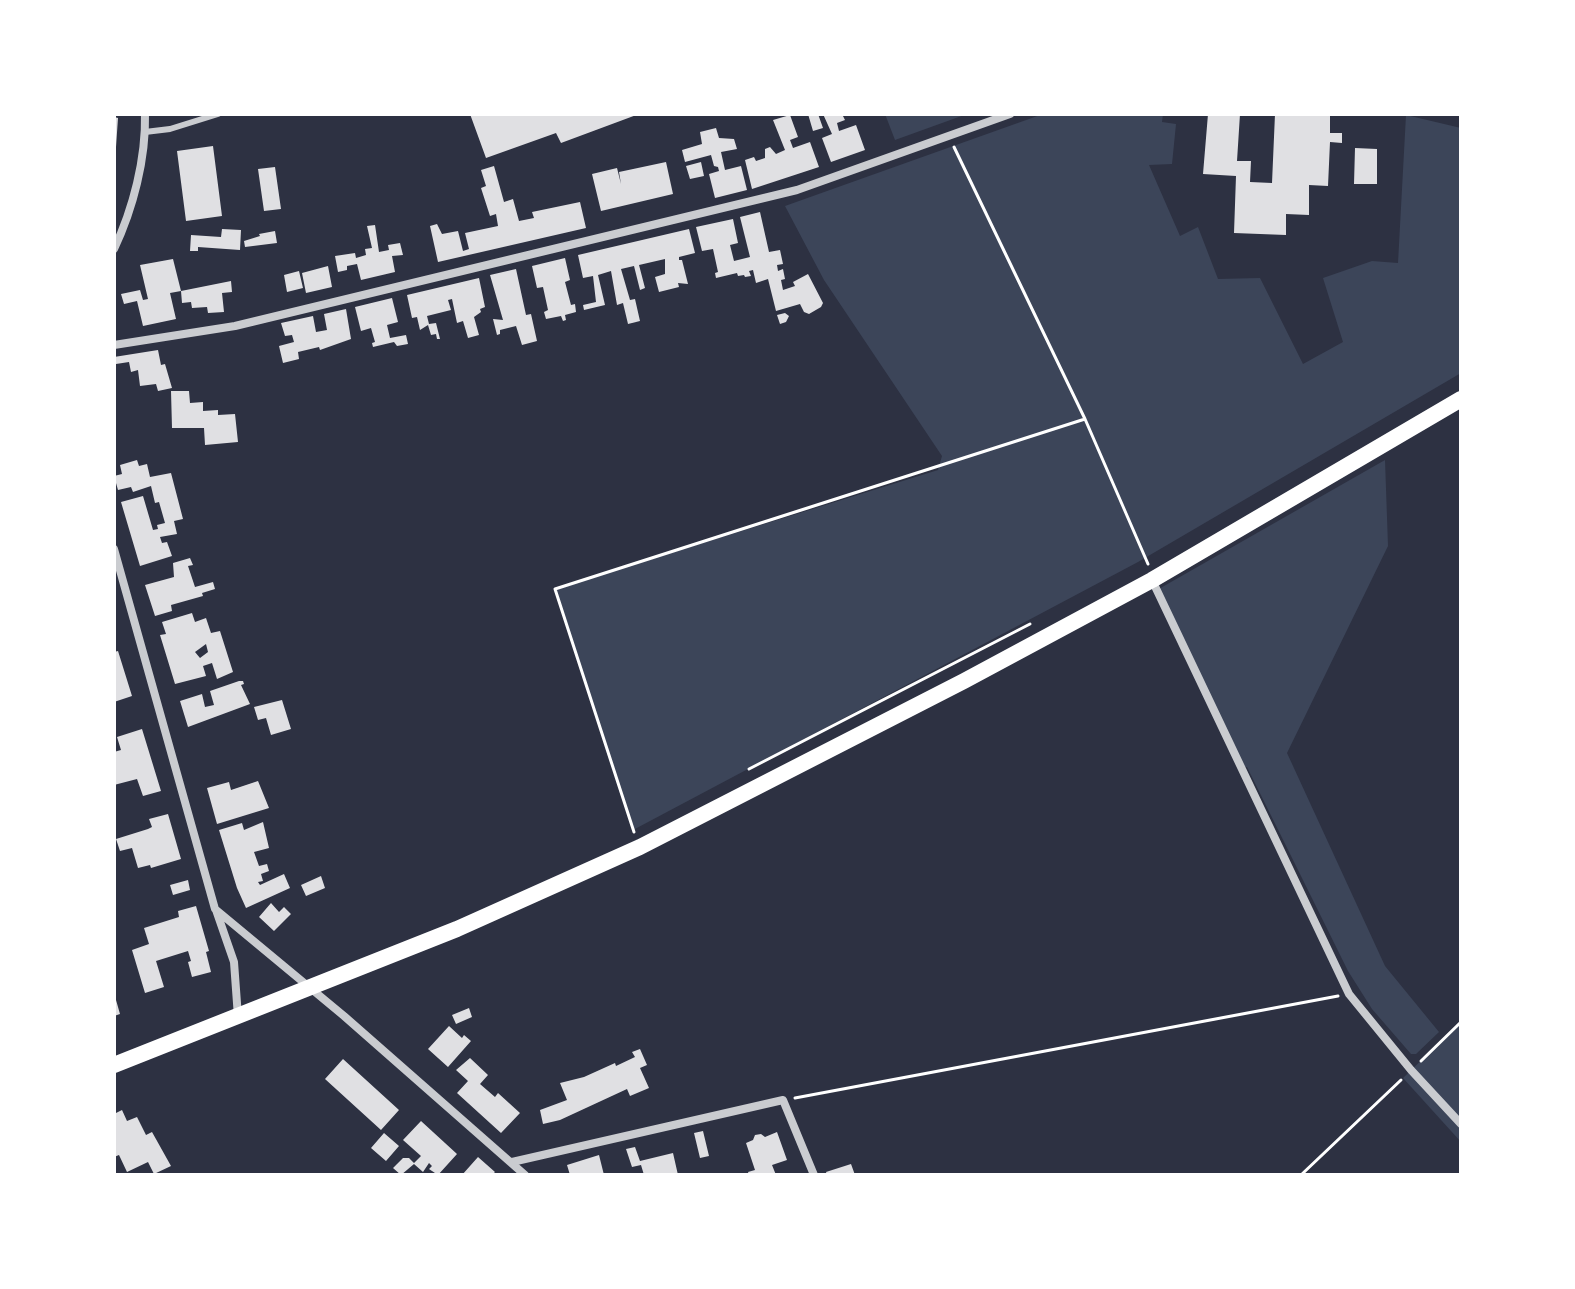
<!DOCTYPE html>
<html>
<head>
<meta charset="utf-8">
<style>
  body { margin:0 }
  #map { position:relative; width:1575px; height:1289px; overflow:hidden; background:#2d3142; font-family:"DM Sans",sans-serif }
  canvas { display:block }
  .frame { position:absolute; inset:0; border:116px solid #fff; pointer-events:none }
</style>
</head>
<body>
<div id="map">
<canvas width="1575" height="1289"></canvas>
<div class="frame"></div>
</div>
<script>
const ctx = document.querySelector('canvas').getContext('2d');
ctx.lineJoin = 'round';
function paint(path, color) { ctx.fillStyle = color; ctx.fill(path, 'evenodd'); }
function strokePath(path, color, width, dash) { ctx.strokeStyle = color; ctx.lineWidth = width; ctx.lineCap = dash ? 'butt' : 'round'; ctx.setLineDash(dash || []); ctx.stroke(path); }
paint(new Path2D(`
  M885 114H967L895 140Z
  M1043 114H1163L1162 122 1176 124 1172 164 1149 165 1180 236 1198 227 1218 279 1260 278 1303 364 1343 342 1323 278 1372 261 1398 263 1406 115 1461 128V373L1138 562 633 830 555 589 938 470 942 456 824 280 785 206Z
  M1385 460 1388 546 1287 753 1385 966 1439 1032 1416 1054H1411L1372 1009 1348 971 1247 767 1240 768 1157 590Z
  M1461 1022V1142L1403 1078Z`), '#3c4559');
paint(new Path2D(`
  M470 114H639L561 143 556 133 486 158Z
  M808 114H818L823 128 813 131Z
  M823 114H842L845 120 837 123 839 131 856 125 865 150 831 162 822 138 832 134Z
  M1208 114H1240L1237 161H1251L1250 182 1272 183 1275 114H1330V133H1342V143L1330 142 1328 186 1309 185V215L1286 214V235L1234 233 1236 176 1203 174Z
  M790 115 798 137 790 140 793 148 810 142 819 167 752 189 745 160 754 157 756 161 765 158V149L770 147 776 154 785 150 773 120Z
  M114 117 118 118 116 147H114Z
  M716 128 719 138 734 139 737 149 721 152 725 170 741 166 747 190 715 198 709 174 719 171 718 167 714 166 711 155 685 162 682 150 702 144 700 132Z
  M213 146 222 216 186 221 177 151Z
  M1355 148 1377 149V184H1354Z
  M666 162 673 194 601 211 592 174 617 168 621 184 619 172Z
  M701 162 704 176 690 179 686 166Z
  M494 166 504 202 513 199 519 221 534 218 532 212 580 202 586 228 438 262 430 226 437 224 442 234 458 231 463 251 469 249 465 233 498 226 496 214 490 216 481 188 486 186 481 170Z
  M275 167 281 209 264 211 258 169Z
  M760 212 769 252 780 250 783 264 777 265 778 271 783 269 785 279 781 280 783 290 795 286 793 282 808 274 823 303 821 307 809 314 804 312 800 304 776 311 768 279 756 283 753 270 749 271 751 276 745 277 744 275 738 276 737 273 716 278 715 273 718 272 713 249 702 251 696 227 733 219 738 243 730 245 734 261 750 257 740 217Z
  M375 225 379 252 389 250 388 245 400 243 403 255 392 256 395 272 361 280 357 264 347 266V270L338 272 335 256 355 253 356 258 366 255 365 249 372 248 367 226Z
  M222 229 241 230 240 250 198 247V251H190L191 235 221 237Z
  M689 229 695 253 679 257V260H682L688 284 678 283 679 287 659 292 655 277 665 274V259L639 265 645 288 640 290 634 266 621 269 630 300 635 299 640 321 628 324 623 303 617 305 611 271 598 275 605 305 584 310 583 305 596 302 593 276 583 278 578 255Z
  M275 231 277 243 245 247 244 241 260 236 259 234Z
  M565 258 570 280 565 282 571 305 575 304 576 312 565 315 566 320 563 321 561 316 546 319 544 312 548 310 543 287 537 288 532 266Z
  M173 259 181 291 170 293 176 319 143 326 137 301 124 304 121 294 140 290 143 300 148 299 140 265Z
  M328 266 332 287 306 293 302 273Z
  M516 269 526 315 531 314 537 341 522 345 516 326 500 330V334L497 335 493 319 503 320 490 275Z
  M299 271 303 288 287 292 284 275Z
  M479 278 485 307 480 309 481 312 474 317 479 335 468 338 463 321 457 323 452 299 448 300 451 310 427 316 429 324 436 323 440 339H437L436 334 431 335 428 325 420 330 417 317 412 318 407 295Z
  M231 281 232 292 222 293 224 312 208 313 207 307 192 308 191 302 182 303 181 291Z
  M392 298 398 322 387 325 390 338 406 335 408 344 397 346 394 342 373 347 372 343 375 342 371 328 361 331 355 307Z
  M346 309 351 339 320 350 319 347 298 352 299 359 283 363 279 346 294 342 292 335 285 336 281 323 313 316 316 332 327 330 324 314Z
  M785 313 789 316 786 322 780 324 777 315Z
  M158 350 161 365 165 364 172 388 158 391 156 384 140 386 138 370 131 372 129 362 116 364 114 357Z
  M171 391H189L190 403 203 402V411L218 410V415L235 414 238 442 205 445 204 428H172Z
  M137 460 139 466 147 464 150 477 171 473 183 519 174 521 177 534 160 537 162 543 167 542 172 556 140 566 121 502 143 496 153 530 158 529 157 525 165 523 159 502 155 503 151 486 133 492 131 487 118 490 114 476 122 474 120 465Z
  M190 558 193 565 188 566 195 587 213 582 215 589 202 593 203 596 171 605 172 611 155 616 145 585 174 577 173 563Z
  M192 613 195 622 206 618 211 633 220 631 233 672 217 679 212 663 203 666 206 676 175 684 160 635 166 634 162 622ZM206 644 208 652 200 658 195 652Z
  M118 651 132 696 114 702V652Z
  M239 681H243L244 684 241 685 250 704 188 727 180 701 202 694 205 707 214 705 210 691Z
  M282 700 291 729 271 735 266 718 258 720 254 707Z
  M142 729 161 791 143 796 137 779 114 785V752L121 750 117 737Z
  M258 781 269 808 217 824 207 788 229 782 231 790Z
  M168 814 181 859 151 868 150 865 138 868 132 848 120 851 116 839 148 829 152 827 149 819Z
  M263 822 269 848 254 852 259 866 267 864 269 871 261 874 263 881 258 882 260 885 284 874 290 888 246 908 237 888 219 830 242 823 244 830Z
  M321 876 325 888 306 896 301 885Z
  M188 880 190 890 173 895 170 885Z
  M271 903 279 912 284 907 291 914 274 931 259 917Z
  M196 906 209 951 206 952 211 972 192 977 188 962 191 961 188 951 156 961 164 987 145 993 132 950 149 944 144 928 179 917 178 911Z
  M114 993 120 1014 114 1016Z
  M469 1008 472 1017 456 1024 452 1015Z
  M449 1026 462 1038 464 1035 471 1041 448 1067 428 1049Z
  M640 1049 647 1065 640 1068 649 1088 630 1096 627 1089 560 1120 543 1124 540 1110 567 1100 560 1083 584 1077 615 1063 616 1066 635 1057 632 1052Z
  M470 1058 488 1075 480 1084 495 1097 498 1093 520 1113 501 1133 457 1093 468 1081 456 1070Z
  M343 1059 399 1110 381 1130 325 1079Z
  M122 1110 127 1121 137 1117 146 1135 152 1132 171 1166 154 1174 148 1162 127 1172 119 1155 114 1157V1114Z
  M421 1121 457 1154 438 1175 429 1169 432 1166 429 1163 423 1172 414 1164 401 1175 393 1168 403 1158H409L414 1163 421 1156 403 1140Z
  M703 1131 709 1156 700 1158 694 1133Z
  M777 1132 787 1160 772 1165 776 1175H749L748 1172 755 1170 746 1143 753 1140 755 1135 761 1134 765 1137Z
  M384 1133 399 1146 386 1161 371 1148Z
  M635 1147 640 1161 673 1153 678 1175H644L641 1165 632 1167 626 1149Z
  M599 1155 604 1175H570L567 1165Z
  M478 1157 495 1172 492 1175H462Z
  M851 1164 855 1175H827L826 1172Z`), '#e0e0e3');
strokePath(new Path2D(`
  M954 147 1085 419 1148 564
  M749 769 1030 624
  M634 832 555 589 1085 419
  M1421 1061 1461 1022
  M795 1098 1338 996
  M1301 1175 1401 1080`), '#fff', 3);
strokePath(new Path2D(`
  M145 132 170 129 218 114`), '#caccd0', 6);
strokePath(new Path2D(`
  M114 249C133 209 146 159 145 114
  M114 345 235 326 797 190 1010 114
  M114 549 215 909 344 1016 525 1175
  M1152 580 1349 994 1411 1070 1461 1124
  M216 910 234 962 238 1017
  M512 1162 783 1100 814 1175`), '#caccd0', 8);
strokePath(new Path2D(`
  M114 1065 457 929 640 847 964 681 1152 580 1461 399`), '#fff', 16);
</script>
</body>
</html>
